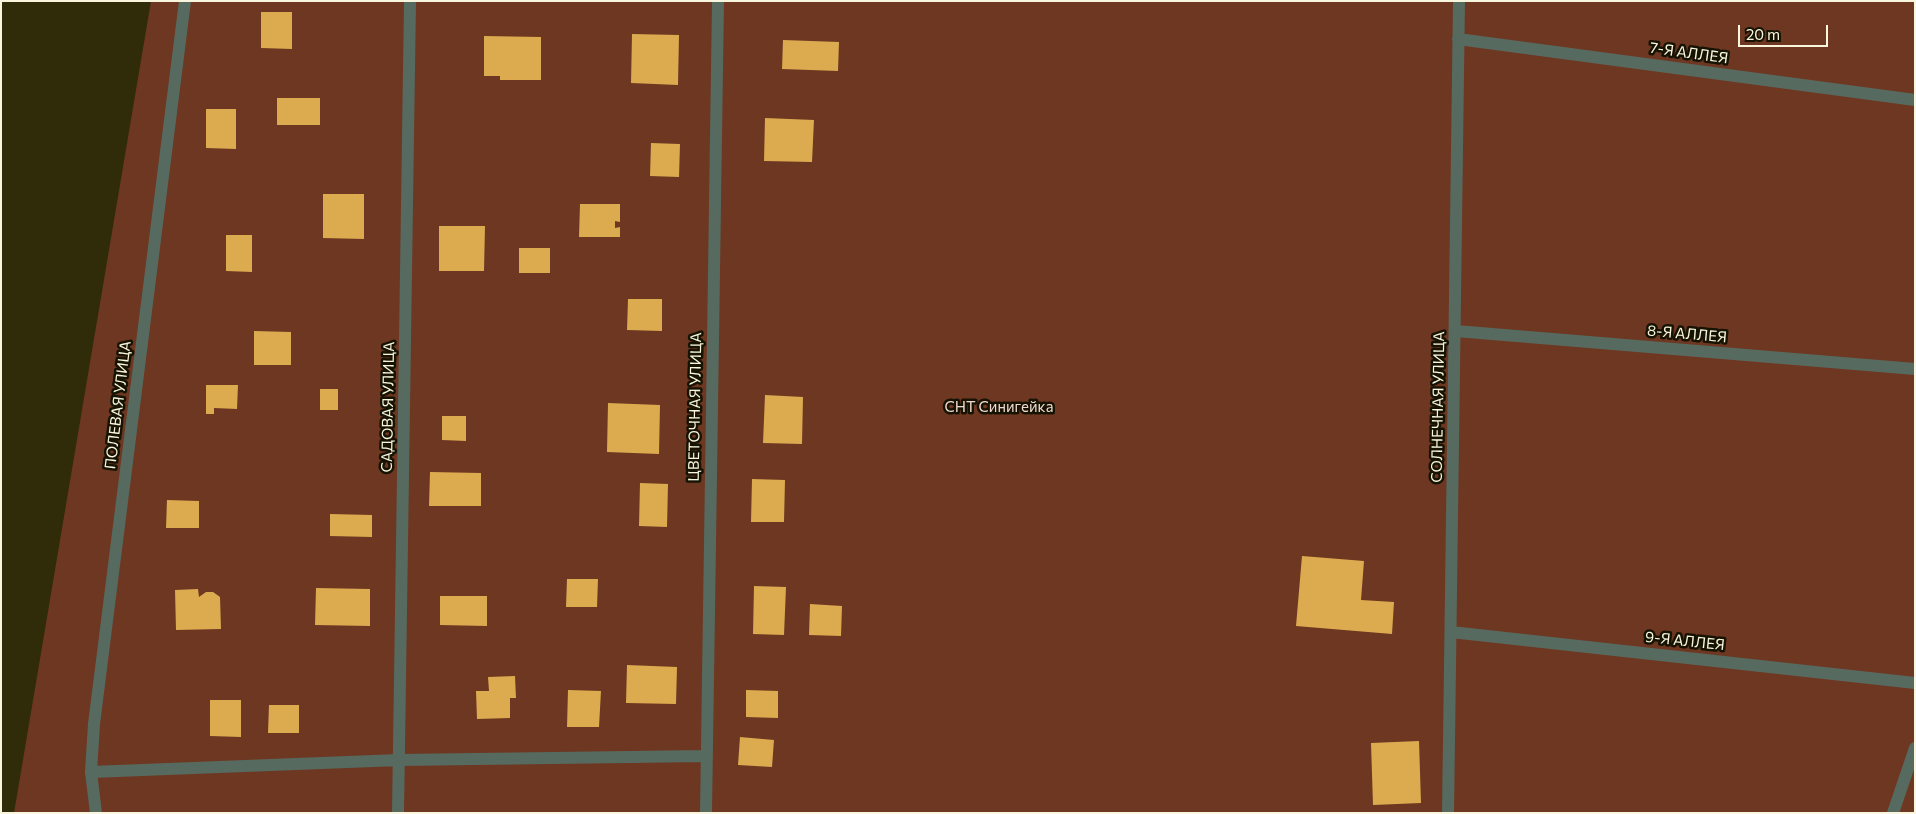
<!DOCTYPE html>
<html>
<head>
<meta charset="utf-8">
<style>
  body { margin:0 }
  #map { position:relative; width:1916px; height:814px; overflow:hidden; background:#302b08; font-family:Commissioner,sans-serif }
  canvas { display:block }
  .frame { position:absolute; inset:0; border:2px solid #f9f6dd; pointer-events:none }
  .scale { position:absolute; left:1738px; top:25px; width:90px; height:22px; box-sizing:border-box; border:2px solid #f9f6dd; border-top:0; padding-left:6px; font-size:15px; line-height:18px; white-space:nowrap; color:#f9f6dd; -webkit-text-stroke:4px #161303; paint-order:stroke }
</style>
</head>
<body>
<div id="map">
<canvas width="1916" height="814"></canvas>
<div class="frame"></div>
<div class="scale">20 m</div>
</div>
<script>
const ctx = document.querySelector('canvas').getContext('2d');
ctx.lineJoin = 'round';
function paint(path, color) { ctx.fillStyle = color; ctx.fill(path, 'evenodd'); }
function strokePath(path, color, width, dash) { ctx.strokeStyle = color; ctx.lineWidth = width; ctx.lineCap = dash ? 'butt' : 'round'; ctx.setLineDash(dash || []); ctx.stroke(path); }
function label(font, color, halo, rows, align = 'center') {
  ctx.font = font + ' Commissioner,sans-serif'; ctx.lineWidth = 5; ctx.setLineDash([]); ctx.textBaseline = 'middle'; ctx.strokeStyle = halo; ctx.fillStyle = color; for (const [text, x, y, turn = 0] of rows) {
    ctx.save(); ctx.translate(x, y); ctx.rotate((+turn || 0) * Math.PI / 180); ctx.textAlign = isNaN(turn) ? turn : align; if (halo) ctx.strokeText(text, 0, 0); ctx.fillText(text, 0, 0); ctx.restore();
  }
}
paint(new Path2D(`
  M151 1H1915V813H14Z`), '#6e3722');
paint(new Path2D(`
  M261 12H292V49L261 48Z
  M632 34 679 35 678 85 631 83Z
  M484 36 541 37V80H500V76H484Z
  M783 40 839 42 838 71 782 69Z
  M277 98H320V125H277Z
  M206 109H236V149L206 148Z
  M765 118 814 120 812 162 764 161Z
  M651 143 680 144 679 177 650 176Z
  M323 194H364V239L323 238Z
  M580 204H620V222L615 221V228L620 227V237H579Z
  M439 226H485L484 271H439Z
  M226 235H252V272L226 271Z
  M519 248H550V273H519Z
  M628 299H662V331L627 330Z
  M254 331 291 332V365H254Z
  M206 385H238L237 409 214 408V414H206Z
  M320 389H338V410H320Z
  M765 395 803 397 802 444 763 443Z
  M608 403 660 405 659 454 607 452Z
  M442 416H466V441L442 440Z
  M430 472 481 473V506H429Z
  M752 479 785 480 784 522H751Z
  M640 483 668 484 667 527 639 526Z
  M167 500 199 501V528H166Z
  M330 514 372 515V537L330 536Z
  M1302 556 1364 561 1361 600 1394 602 1392 634 1296 626Z
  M567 579H598L597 607H566Z
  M754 586 786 587 784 635 753 634Z
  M316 588 370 589V626L315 625Z
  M198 589 199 597 206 592H213L220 597 221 629 176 630 175 590Z
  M440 596H487V626L440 625Z
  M810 604 842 606 841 636 809 635Z
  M627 665 677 667 676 704 626 703Z
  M515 676 516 698H510V718L477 719 476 691H489L488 677Z
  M568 690 601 691 599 727H567Z
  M746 690 778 691V718L746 717Z
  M210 700H241V737L210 736Z
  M269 705H299V733H268Z
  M740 737 774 740 772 767 738 765Z
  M1419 741 1421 803 1373 805 1371 743Z`), '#dcab50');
strokePath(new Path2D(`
  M1458 39 1915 100
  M1456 331 1915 369
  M1451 632 1915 683
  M91 772 399 760 706 756
  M96 813 91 772 94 724 185 1
  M398 813 410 1
  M706 813 718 1
  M1448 813 1459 1
  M1893 813 1915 748`), '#576a5f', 12);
label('15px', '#f9f6dd', '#161303', [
  ["7-Я АЛЛЕЯ",1689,53,8],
  ["8-Я АЛЛЕЯ",1687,334,5],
  ["ПОЛЕВАЯ УЛИЦА",118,405,-83],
  ["САДОВАЯ УЛИЦА",388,407,-89],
  ["ЦВЕТОЧНАЯ УЛИЦА",695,407,-89],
  ["СОЛНЕЧНАЯ УЛИЦА",1438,407,-89],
  ["9-Я АЛЛЕЯ",1685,641,6]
]);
label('15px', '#f1d8cf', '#161303', [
  ["СНТ Синигейка",999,407]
]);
</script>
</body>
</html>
